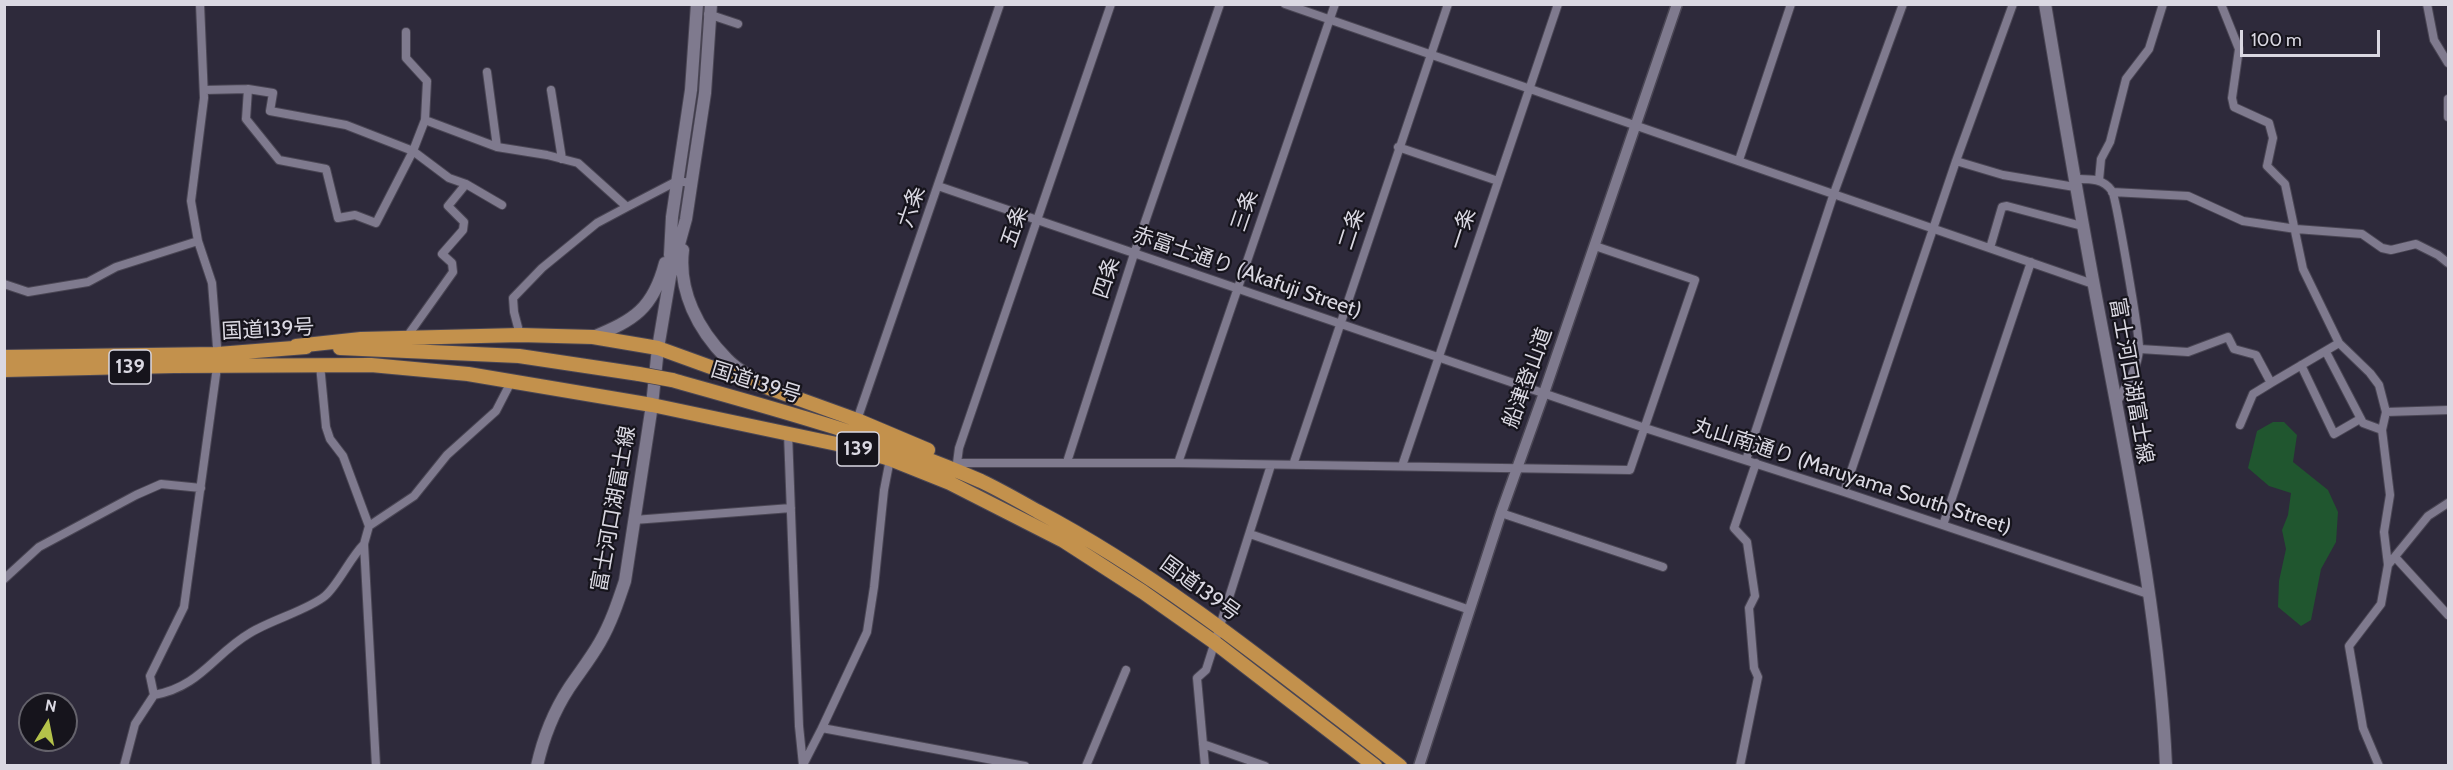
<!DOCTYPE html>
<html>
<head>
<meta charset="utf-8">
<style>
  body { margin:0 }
  #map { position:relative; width:2453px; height:770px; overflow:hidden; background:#2e2a3b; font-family:Cabin,sans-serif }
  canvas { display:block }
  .frame { position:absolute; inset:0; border:6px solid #dad8e2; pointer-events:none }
  .north { position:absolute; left:18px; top:692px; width:60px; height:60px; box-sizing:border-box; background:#16141c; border:2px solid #64626b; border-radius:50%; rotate:10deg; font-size:16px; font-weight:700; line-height:24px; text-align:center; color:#dad8e2 }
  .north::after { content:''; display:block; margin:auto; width:21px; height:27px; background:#b4c24a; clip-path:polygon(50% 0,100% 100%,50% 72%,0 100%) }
  .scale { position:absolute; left:2240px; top:30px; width:140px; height:27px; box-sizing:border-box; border:3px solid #dad8e2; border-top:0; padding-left:8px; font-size:18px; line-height:21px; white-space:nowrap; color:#dad8e2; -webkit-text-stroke:4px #16141c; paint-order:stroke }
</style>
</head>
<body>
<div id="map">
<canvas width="2453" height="770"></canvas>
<div class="frame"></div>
<div class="north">N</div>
<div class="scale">100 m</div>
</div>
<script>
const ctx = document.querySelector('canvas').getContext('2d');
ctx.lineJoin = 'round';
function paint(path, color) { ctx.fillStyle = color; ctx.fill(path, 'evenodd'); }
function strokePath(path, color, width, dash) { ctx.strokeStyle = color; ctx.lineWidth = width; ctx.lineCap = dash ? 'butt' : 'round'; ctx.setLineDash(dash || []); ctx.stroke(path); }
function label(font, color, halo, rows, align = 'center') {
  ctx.font = font + ' Cabin,"Noto Sans JP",sans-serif'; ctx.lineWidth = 4.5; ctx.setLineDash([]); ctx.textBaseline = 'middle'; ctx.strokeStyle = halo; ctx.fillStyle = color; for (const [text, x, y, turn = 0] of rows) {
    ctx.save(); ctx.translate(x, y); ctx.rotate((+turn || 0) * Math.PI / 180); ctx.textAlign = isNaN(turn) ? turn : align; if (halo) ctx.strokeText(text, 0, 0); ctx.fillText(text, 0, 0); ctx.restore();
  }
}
paint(new Path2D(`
  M2273 422H2284L2297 435 2293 462 2328 490 2338 512 2336 542 2321 569 2311 620 2301 626 2278 607 2279 581 2286 549 2282 530 2288 515 2291 493 2269 486 2248 468 2257 431Z`), '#20562f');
const minor = new Path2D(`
  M1111 4 959 448 957 463H1178L1630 470 1695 280 1595 246
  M1285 4 2093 284
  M2221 4 2239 49 2232 98 2234 107 2269 123 2273 138 2267 166 2285 184 2303 269 2339 343 2370 373 2379 385 2386 412 2382 430 2390 495 2384 532 2388 565 2381 604 2349 646 2363 728 2379 766
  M2427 4 2434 40 2448 63
  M708 14 738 24
  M406 32V58L427 81 425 120
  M487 72 497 147
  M248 89 273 93 270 111 346 125 413 151 449 178 466 184 502 205
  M204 90 248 89 246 119 279 160 326 169 338 218 355 215 376 223 413 151 425 120 497 147 547 155 578 163 627 207 677 181 691 183
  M551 90 562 159
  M2448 99V117
  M1398 147 1498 181
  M1739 160 1791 4
  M1956 161 2003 175 2075 187
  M2075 179C2089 179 2103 178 2112 191 2116 198 2140 337 2139 349 2138 369 2125 387 2116 404
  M2099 180 2101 159 2110 142 2126 79 2149 49 2163 4
  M938 186 1645 428 1844 492 2148 594
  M2112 192 2188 196 2243 221 2296 229 2362 234 2382 248 2391 250 2416 244 2438 255 2448 263
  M1990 248 2002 207 2007 206 2082 226
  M4 284 28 292 88 282 116 267 198 241
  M520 335 514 312 513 298 542 268 597 223 627 207
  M406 338 453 272 452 263 442 254 463 230 464 222 448 206 466 184
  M2140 349 2188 352 2228 337 2234 349 2256 355 2271 383 2253 394 2240 425
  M2326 352 2363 423 2382 430
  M320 365 326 427 330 439 343 456 369 526
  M2301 365 2334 434 2360 419
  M2271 383 2339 343
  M2386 412 2448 410
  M857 420 1000 4
  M788 433 799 726 803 765
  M1746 460 1834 193 1903 4
  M1067 462 1134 254 1220 4
  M1178 463 1335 4
  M1293 465 1448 4
  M1402 466 1558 4
  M1844 492 1956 161 2013 4
  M1501 513 1663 567
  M634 520 791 508
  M1943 525 2031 262
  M1250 534 1470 610
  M2395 557 2448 615
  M2388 565 2428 516 2448 503
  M4 579 39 547 136 495 161 484 201 488
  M154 695C200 687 214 654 250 633 271 620 308 610 325 596 338 585 350 558 364 544
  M822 728 1025 766
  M1203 744 1265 766
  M803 765 822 728 867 632 874 587 884 490 890 459
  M124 766 135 724 154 695 150 676 184 607 218 360 212 283 198 241 191 201 204 98 200 4
  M376 766 364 544 369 526 414 496 447 455 496 411 511 382
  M1086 766 1126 670
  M1205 766 1197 678 1206 670 1271 465
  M1740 766 1758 677 1754 668 1749 608 1755 596 1747 542 1734 528 1756 463`);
const tertiary = new Path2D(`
  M1419 766 1501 513 1544 393 1677 4`);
const secondary = new Path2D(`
  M2045 4C2064 118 2083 231 2105 344 2131 483 2160 624 2166 766
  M683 250C678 291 698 330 727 359 735 368 747 374 757 381
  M670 255 672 217 691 90 697 4
  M593 337C634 320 653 309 665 263
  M537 766C543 739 554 711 569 688 579 673 591 658 600 642 611 623 618 602 625 581L652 405 658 348 670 277 686 219 705 93 711 4`);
const trunk = new Path2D(`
  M296 346 361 339 520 335 593 337 658 348 857 420 928 450
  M340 348 519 356 639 374
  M4 357 218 354 306 347
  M4 370 174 366 371 365 468 374 652 405 851 447 890 459 950 483 1064 541 1143 592 1214 642 1375 766
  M672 380C776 409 882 438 981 481 1000 490 1019 501 1037 511 1168 580 1283 676 1400 766`);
strokePath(minor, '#4a4654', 10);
strokePath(tertiary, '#4a4654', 13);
strokePath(secondary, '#4a4654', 14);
strokePath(trunk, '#4a4654', 16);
strokePath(minor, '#7f7a8e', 8);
strokePath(tertiary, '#7f7a8e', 10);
strokePath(secondary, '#7f7a8e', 12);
strokePath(trunk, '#c3914c', 14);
const trunkBridge = new Path2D(`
  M639 374 672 380`);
strokePath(trunkBridge, '#4a4654', 16, []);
strokePath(trunkBridge, '#c3914c', 14);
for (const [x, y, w] of [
  [130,367,42],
  [858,449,42]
]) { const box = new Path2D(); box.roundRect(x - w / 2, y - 17, w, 34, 4.5); ctx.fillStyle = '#16141c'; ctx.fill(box); strokePath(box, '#dad8e2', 1.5); }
label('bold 20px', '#dad8e2', null, [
  ["139",130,367],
  ["139",858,449]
]);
label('21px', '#dad8e2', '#16141c', [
  ["六条",912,207,-71],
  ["三条",1245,211,-71],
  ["五条",1015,227,-71],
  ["二条",1352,229,-72],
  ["一条",1463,229,-72],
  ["赤富士通り (Akafuji Street)",1247,273,19],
  ["四条",1107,278,-72],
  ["国道139号",268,330,-3],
  ["船津登山道",1528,378,-70],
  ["富士河口湖富士線",2131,381,80],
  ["国道139号",756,383,17],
  ["丸山南通り (Maruyama South Street)",1852,477,18],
  ["富士河口湖富士線",614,509,-80],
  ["国道139号",1200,589,36]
]);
</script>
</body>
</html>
